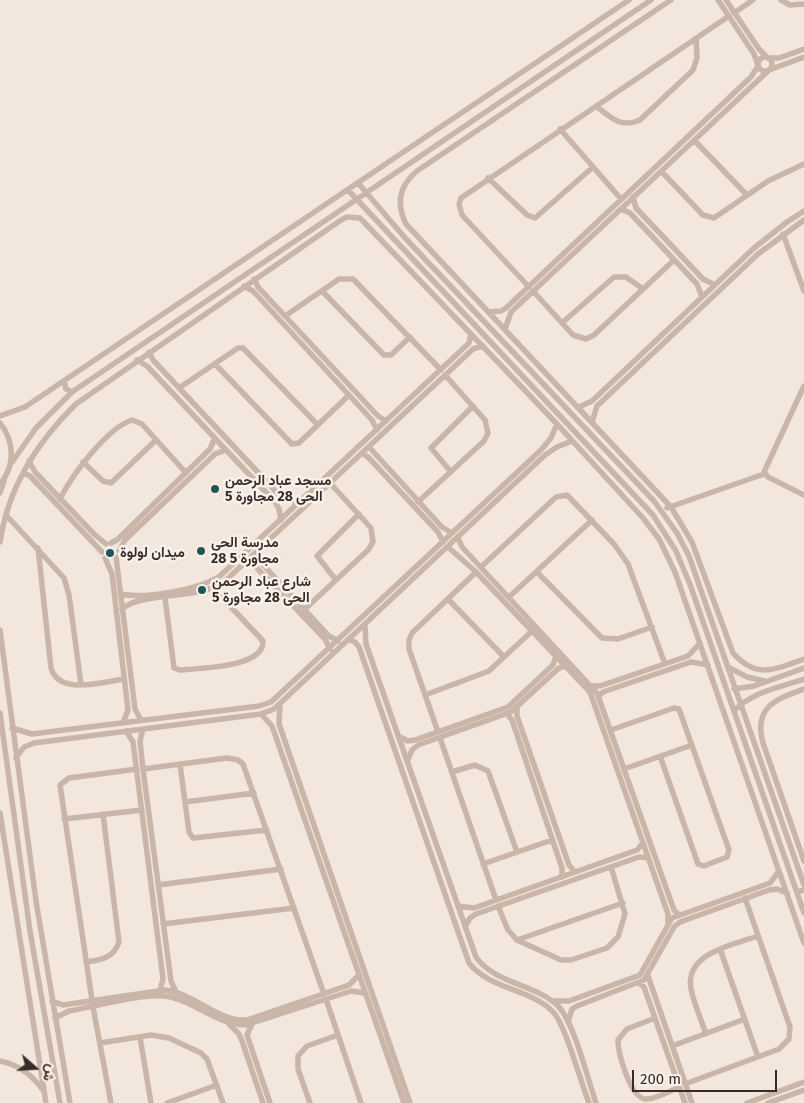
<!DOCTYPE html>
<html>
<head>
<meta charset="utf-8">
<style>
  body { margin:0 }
  #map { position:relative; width:804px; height:1103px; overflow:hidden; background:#f2e6dd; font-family:"Fira Sans",Vazirmatn,sans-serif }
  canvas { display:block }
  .north { position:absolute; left:10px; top:1043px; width:50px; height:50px; -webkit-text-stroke:4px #f9f1e9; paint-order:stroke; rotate:109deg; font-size:14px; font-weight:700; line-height:20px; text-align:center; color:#372c29 }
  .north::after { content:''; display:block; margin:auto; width:18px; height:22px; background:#372c29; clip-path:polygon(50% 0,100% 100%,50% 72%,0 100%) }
  .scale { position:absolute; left:632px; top:1070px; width:145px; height:22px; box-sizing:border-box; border:2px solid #372c29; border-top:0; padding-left:6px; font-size:15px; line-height:18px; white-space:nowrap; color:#372c29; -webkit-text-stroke:4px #f9f1e9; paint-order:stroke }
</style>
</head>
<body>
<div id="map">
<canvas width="804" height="1103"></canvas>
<div class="north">ش</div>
<div class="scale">200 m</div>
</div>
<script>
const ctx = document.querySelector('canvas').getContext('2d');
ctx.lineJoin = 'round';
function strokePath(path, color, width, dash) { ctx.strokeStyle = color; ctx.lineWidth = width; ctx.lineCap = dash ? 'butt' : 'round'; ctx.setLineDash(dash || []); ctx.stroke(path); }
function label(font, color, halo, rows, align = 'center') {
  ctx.font = font + ' "Fira Sans",Vazirmatn,sans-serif'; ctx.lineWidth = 5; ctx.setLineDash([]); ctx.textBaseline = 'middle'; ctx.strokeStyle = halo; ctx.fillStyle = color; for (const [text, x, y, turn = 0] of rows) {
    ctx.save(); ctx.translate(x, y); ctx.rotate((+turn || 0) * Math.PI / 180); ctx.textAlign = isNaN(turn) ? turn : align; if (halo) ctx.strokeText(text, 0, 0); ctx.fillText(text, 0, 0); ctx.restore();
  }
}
strokePath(new Path2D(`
  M671 0 417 171C399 186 396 204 406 224L671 507 692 542 733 653C757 680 775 669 804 659
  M718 0 754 54 758 65
  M726 0 759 49 768 58
  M781 0 790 5 804 4
  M734 13 753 0
  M758 64a7 7 0 1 1 14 0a7 7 0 1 1-14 0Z
  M769 58H779L804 49
  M769 70 804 57
  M596 106C610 117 621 129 640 120L693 70 697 58 696 38
  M560 129 621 199
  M694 140 747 195
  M661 171 703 215 714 218 768 181 804 164
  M488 178 527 215 535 218 593 167
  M358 183 406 239 654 501 677 533 689 556 804 885
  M348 190 653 515 676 551 691 587 804 913
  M633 197 636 208 703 279 715 285
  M621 209 630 213 697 284 702 297
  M783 234 804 291
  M254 279 258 287 378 416 386 421
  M244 286 253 291 372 420 377 430
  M529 287 462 215 459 204 461 198 729 16
  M322 291 384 355H391L410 337
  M533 291 573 335 586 339 594 335 674 260
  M489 312 501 311 506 308 751 77 758 66
  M285 316 339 279H353L441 370
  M562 323 614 277H626L643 289
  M505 329 511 312 768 71
  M149 352 153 360 281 497 299 503
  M137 360 147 366 275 502 279 509 281 520
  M215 364 292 444 299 443 349 395
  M64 381 66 389 72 392
  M804 386 764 472 768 477 804 495
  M179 388 238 348H243L318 425
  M579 407 592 401 754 248 787 222 804 211
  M0 416 25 407 629 0
  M592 422 597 406 758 254 804 220
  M0 423C15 442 15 466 0 484
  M369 447 442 527 452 533
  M362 453 368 457 438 532 443 542
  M29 461 35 472 94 534 106 544
  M83 462 103 481 111 483 156 440
  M10 465 36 428 72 392 651 0
  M451 472 431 448 473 406
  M23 473 30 476 102 552
  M0 493 4 481
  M60 499C72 475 107 428 132 420L142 424 186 473
  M418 502 484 441 488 433 485 420 445 375
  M667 508 764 474
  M6 515 64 578 69 595 81 684
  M458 538 462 547 597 693 674 910 678 914
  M0 542C8 487 37 442 76 404L341 220 347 217 360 218 557 424 643 518 659 539 675 572 804 943
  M111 543 117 540 210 449 215 438
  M448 547 476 572 590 692 668 914V923
  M38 548 51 668C59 696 103 682 124 679
  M119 551 125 540 215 454 226 450
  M254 555 329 636 338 641
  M116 557 135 709 141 720
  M105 558 112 574 128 710 123 723
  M247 561 254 565 325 639 330 649
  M481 567 556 497 567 495 614 544 628 564 665 664
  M537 572 602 638 618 639 652 627
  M336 580 317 556 359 514
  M120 594C146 599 197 590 220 576L469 343 471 334
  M509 597 592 520
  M165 598 174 668 180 670C199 668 264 668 263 641L213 588
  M448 599 504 657
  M122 609C141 592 193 600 223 583L473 349 483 346
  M304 610 368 550 373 542 371 528 330 483
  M365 625 366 644 476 957C495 984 536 984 558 1006 574 1022 588 1080 596 1103
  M0 630 36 901 70 1103
  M349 640 355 642 359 647 469 963C490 990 533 989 554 1013 566 1027 581 1083 589 1103
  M728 667 747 677 765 681
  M593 686H600L688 656 700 643
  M734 689 754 686 804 668
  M804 689C776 699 753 707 763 743L804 861
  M425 695 489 671 532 631
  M599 696 603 692 691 662 708 665
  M280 705 279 724 410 1103
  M517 707V716L569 865 575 872
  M734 711C751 692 781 687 804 679
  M0 713 30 931 60 1103
  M261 714 272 726 404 1103
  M507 714 512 720 562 868V877
  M12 728 32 734 259 706 271 702 541 450 551 438 557 424
  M143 729 140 741 143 769 171 981 176 992
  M611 730 674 708 679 709 729 850 727 857 704 866 698 864 660 756
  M126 731 133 742 163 979 160 990
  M438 732 409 649V640L412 633 476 572
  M398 736 408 741 415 740 508 707 553 665 556 656
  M440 738 496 900
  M16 758 24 747 34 743 261 714 274 709 545 455 557 447 572 441
  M407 762 412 750 418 745 511 712 559 668 566 666
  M180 764 189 832 193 838 267 830
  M143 769 227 758 238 760 243 764 324 994
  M624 769 692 745
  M452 772 475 765 488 771 517 852
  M185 802 254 793
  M0 813 46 1103
  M64 819 142 810
  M483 864 552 840
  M158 885 281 869
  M797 892 804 890
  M458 906 474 908 637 850 643 843
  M498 906 508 930 517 940 561 960H571L607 948 618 937 625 914 611 867
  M163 924 294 908
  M465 927 470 918 476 914 639 857 648 858
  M517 940 623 903
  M720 949 758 1057
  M86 962C101 960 114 958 119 942L103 814
  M648 976 692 1103
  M639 983 644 987 685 1103
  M326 999 361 1103
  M92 1000 60 785 69 778 137 769
  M52 1001 63 1005 165 990C194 993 218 1022 247 1020L349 985 359 975
  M552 1001H569L640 975 672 918 770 883 779 871
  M93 1007 111 1103
  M55 1018 69 1011C93 1007 149 991 171 997 197 1003 218 1025 246 1025L351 991 365 993
  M655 1018 627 1029 618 1040C618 1053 630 1097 645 1099 655 1100 670 1091 679 1087
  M568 1022 572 1009 577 1006 644 980 674 927 680 922 769 890 777 889 787 893
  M229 1024 239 1034 242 1041 263 1103
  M252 1024 247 1035 270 1103
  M706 1034C701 1019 694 1004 691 989 684 953 735 944 758 936
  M140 1037 151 1103
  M100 1043 151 1035 169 1038 201 1053 207 1059 223 1103
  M672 1046 745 1019
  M0 1061C19 1065 31 1074 43 1090
  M685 1084 779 1049 789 1039 790 1027 745 898
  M167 1103 217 1085
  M310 1103 298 1069V1056L307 1046 338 1035
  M747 1103 804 1082
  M768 1103 804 1090`), '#c9b6a9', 5.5);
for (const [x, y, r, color] of [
  [215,489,5,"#1f5757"],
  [201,551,5,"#1f5757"],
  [110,553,5,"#1f5757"],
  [202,590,5,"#1f5757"]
]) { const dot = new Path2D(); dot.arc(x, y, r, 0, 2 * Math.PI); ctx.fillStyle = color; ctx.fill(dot); strokePath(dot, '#f9f1e9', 2); }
label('bold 14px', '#372c29', '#f9f1e9', [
  ["مسجد عباد الرحمن",225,481],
  ["الحى 28 مجاورة 5",225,497],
  ["مدرسة الحى",211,543],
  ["28 مجاورة 5",211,559],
  ["ميدان لولوة",120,553],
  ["شارع عباد الرحمن",212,582],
  ["الحى 28 مجاورة 5",212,598]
], 'left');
</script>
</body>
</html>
